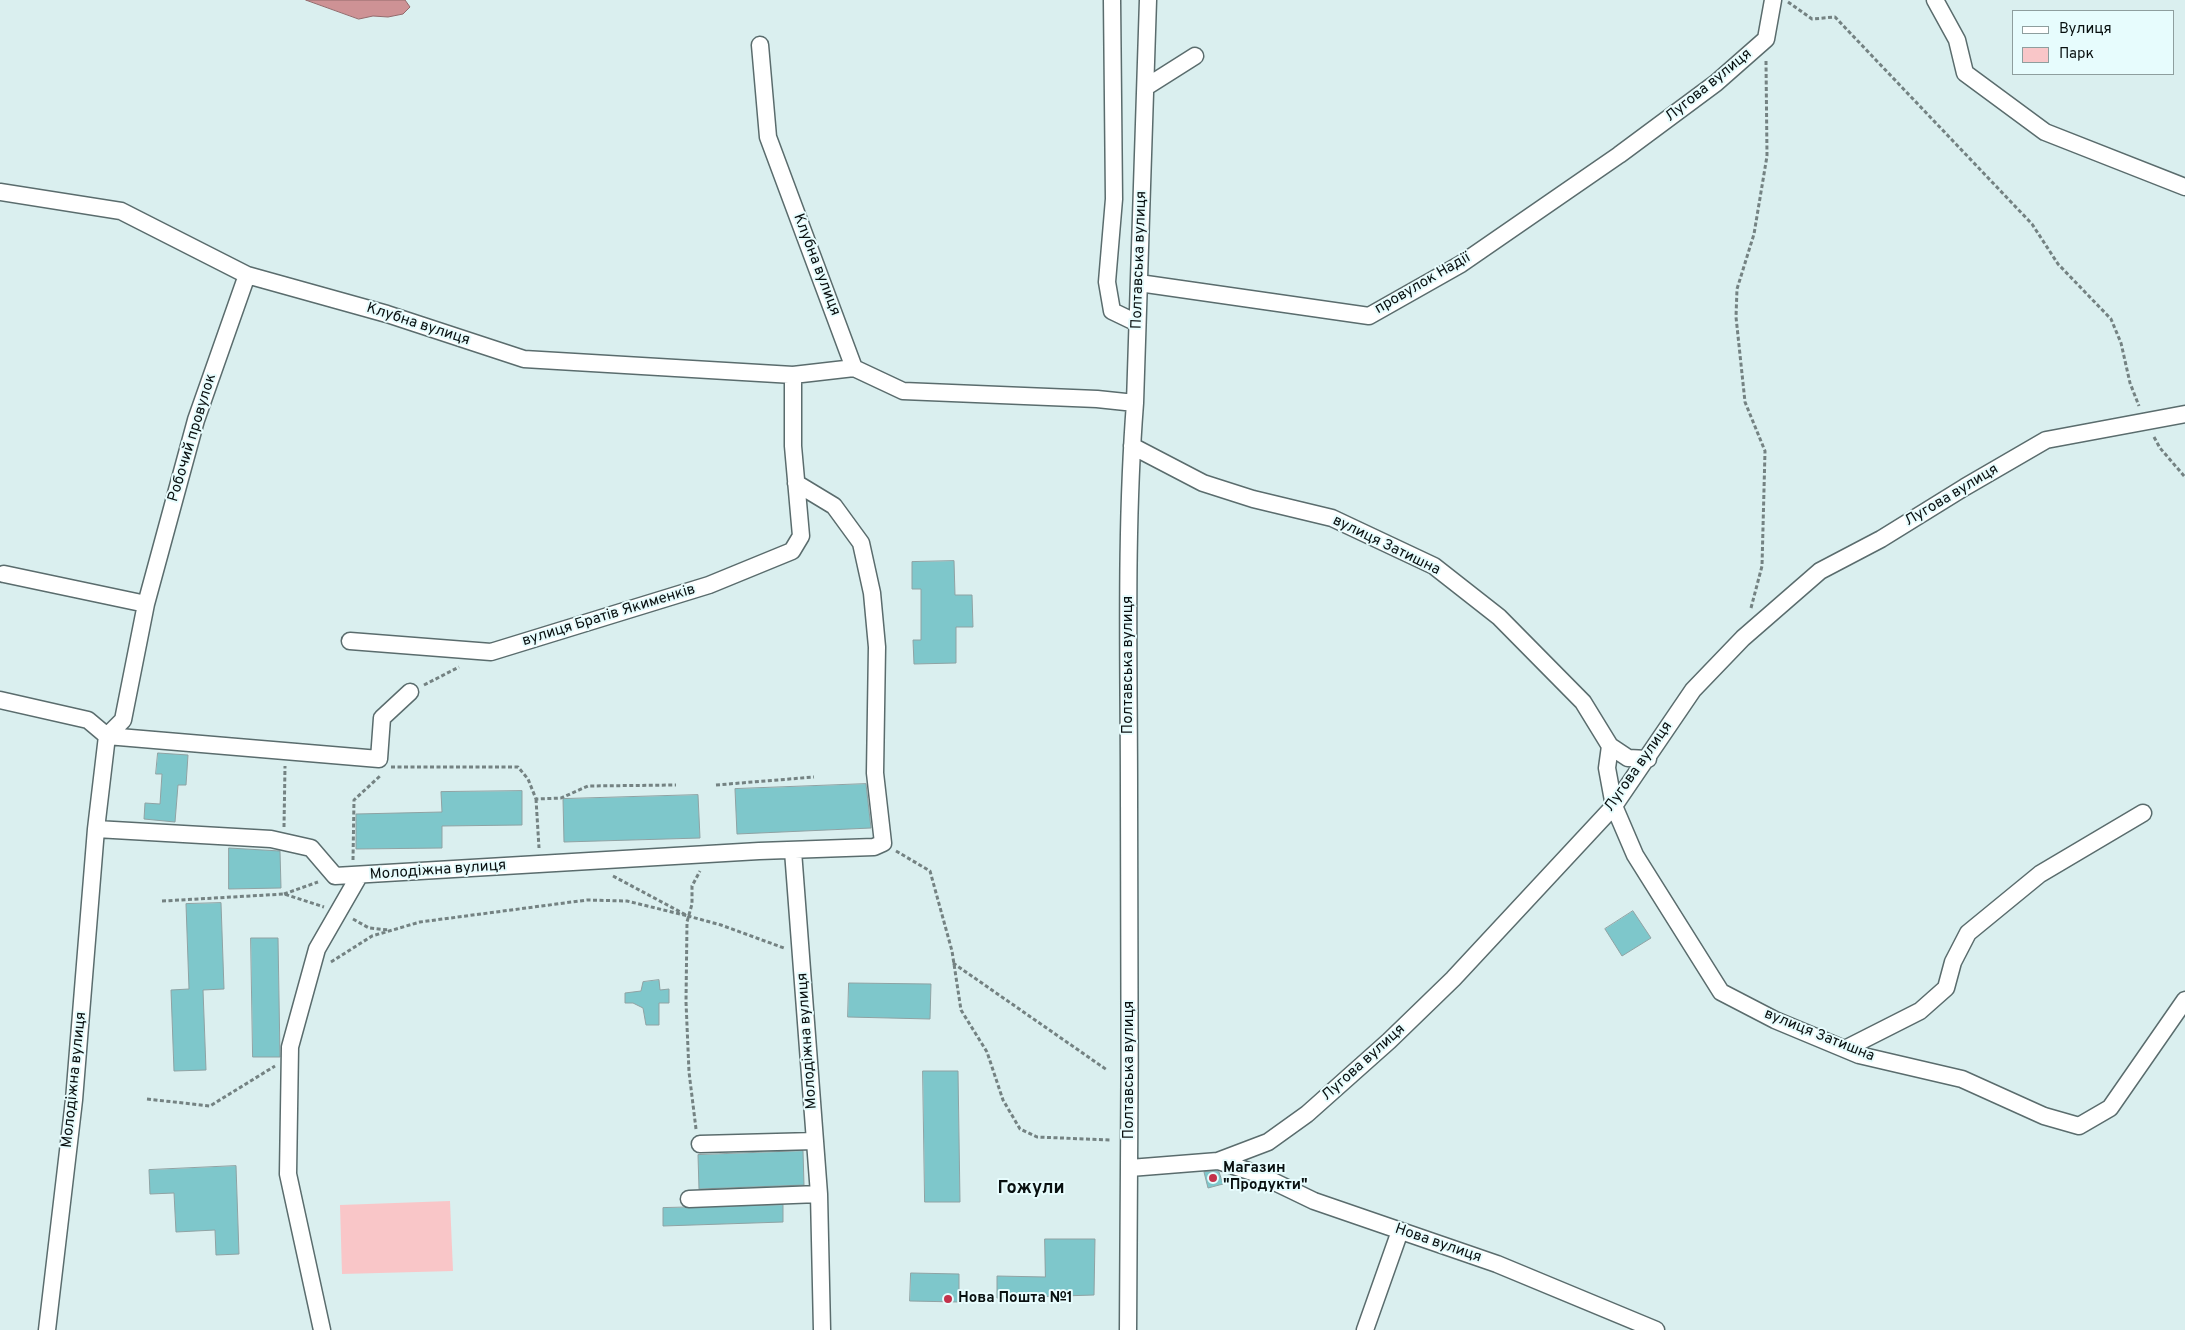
<!DOCTYPE html>
<html>
<head>
<meta charset="utf-8">
<style>
  body { margin:0 }
  #map { position:relative; width:2185px; height:1330px; overflow:hidden; background:#daefef; font-family:Overpass,sans-serif }
  canvas { display:block }
  .legend { position:absolute; left:2012px; top:10px; width:162px; height:65px; box-sizing:border-box; background:#e7fcfd; border:1px solid #8e9e9e; margin:0; padding:6px 9px; list-style:none; font-size:15px; color:#091010 }
  .legend li { display:flex; align-items:center; gap:10px; height:25px }
  .legend b { width:25px; border:1px solid #8e9e9e }
</style>
</head>
<body>
<div id="map">
<canvas width="2185" height="1330"></canvas>
<ul class="legend">
<li><b style="height:6px;background:#fff"></b>Вулиця</li>
<li><b style="height:14px;background:#f9c6c8"></b>Парк</li>
</ul>
</div>
<script>
const ctx = document.querySelector('canvas').getContext('2d');
ctx.lineJoin = 'round';
function paint(path, color) { ctx.fillStyle = color; ctx.fill(path, 'evenodd'); }
function strokePath(path, color, width, dash) { ctx.strokeStyle = color; ctx.lineWidth = width; ctx.lineCap = dash ? 'butt' : 'round'; ctx.setLineDash(dash || []); ctx.stroke(path); }
function label(font, color, halo, rows, align = 'center') {
  ctx.font = font + ' Overpass,sans-serif'; ctx.lineWidth = 4; ctx.setLineDash([]); ctx.textBaseline = 'middle'; ctx.strokeStyle = halo; ctx.fillStyle = color; for (const [text, x, y, turn = 0] of rows) {
    ctx.save(); ctx.translate(x, y); ctx.rotate((+turn || 0) * Math.PI / 180); ctx.textAlign = isNaN(turn) ? turn : align; if (halo) ctx.strokeText(text, 0, 0); ctx.fillText(text, 0, 0); ctx.restore();
  }
}
paint(new Path2D(`
  M450 1201 453 1271 342 1274 340 1205Z`), '#f9c6c8');
const water = new Path2D(`
  M306 0H405L410 7 403 14 388 17 373 16 359 19Z`);
paint(water, '#ce9295');
strokePath(water, '#936b6d', 1);
const building = new Path2D(`
  M954 561 955 595H972L973 627H956V663L914 664 913 640H921V589H912V562Z
  M158 753 188 755 186 785H178L175 822 144 819 145 803 160 804 162 774H156Z
  M866 784 871 828 737 834 735 789Z
  M522 791V825L442 826V848L356 849V814L442 812 441 792Z
  M698 795 700 838 564 842 563 799Z
  M229 848 280 851 281 888 229 889Z
  M221 903 224 989 203 990 206 1070 174 1071 171 990 189 989 186 904Z
  M1633 911 1651 938 1622 956 1605 929Z
  M251 938H278L280 1057H253Z
  M659 980 660 990 669 989V1003H659V1025H646L643 1008 633 1003H625V993L641 991 643 982Z
  M849 983 931 984 930 1019 848 1017Z
  M923 1071H958L960 1202H925Z
  M803 1151 804 1185 699 1189 698 1155Z
  M236 1166 239 1254 216 1255 215 1230 176 1232 174 1193 150 1194 149 1170Z
  M1217 1171 1219 1172 1223 1184 1208 1188 1204 1172Z
  M783 1205V1222L663 1226V1208Z
  M1045 1239H1095L1094 1295 997 1298V1276L1045 1277Z
  M911 1273 959 1274V1302L910 1301Z`);
paint(building, '#7ec7cb');
strokePath(building, '#8fa2a3', 1);
const minor = new Path2D(`
  M1112 0 1114 199 1107 282 1112 311 1137 323
  M1935 0 1957 40 1965 73 2045 132 2185 187
  M760 45 768 137 854 368
  M1146 87 1195 56
  M0 192 121 211 247 275 387 314 524 359 793 375 854 368 903 391 1097 399 1135 403
  M1139 283 1369 316 1461 264 1619 155 1716 83 1766 39 1773 0
  M1132 446 1203 483 1253 499 1332 518 1434 566 1499 617 1583 702 1610 746 1628 758 1648 759
  M4 574 146 604 123 720 107 736
  M146 604 196 420 247 275
  M350 641 491 652 709 585 792 551 801 536 793 446V375
  M0 700 88 720 107 736
  M107 736 379 759 382 718 410 692
  M1610 746 1607 768 1614 806 1635 855 1721 992 1775 1020 1859 1055 1962 1079 2044 1116 2079 1126 2110 1108 2185 1000
  M96 829 271 839 311 848 335 876 759 851 874 847 883 843 875 773 877 647 872 593 861 543 834 506 796 483
  M793 851 819 1194 822 1330
  M1845 1049 1920 1011 1946 988 1953 962 1968 933 2040 874 2143 813
  M700 1144 815 1141
  M1218 1161 1258 1174 1314 1201 1497 1264 1656 1330
  M1130 1168 1218 1161 1268 1142 1307 1114 1389 1041 1453 979 1614 806 1693 690 1743 638 1820 571 1881 539 1965 487 2046 440 2185 414
  M689 1199 819 1194
  M47 1330 74 1100 96 829 107 736
  M322 1330 288 1174 290 1047 317 949 359 876
  M1128 1330C1130 1151 1130 973 1129 794 1129 664 1125 533 1135 403L1148 0
  M1365 1330 1400 1231`);
strokePath(minor, '#5a6c6d', 19);
strokePath(new Path2D(`
  M1788 2 1812 19 1835 17 2032 224 2058 264 2111 319 2121 343 2130 383 2139 406
  M2154 437 2160 448 2185 477
  M1751 608 1762 566 1765 451 1745 402 1736 317 1737 289 1754 234 1767 156 1766 61
  M424 685 459 667
  M391 767H518L528 779 536 799 561 798 588 786 676 785
  M716 785 814 777
  M536 799 539 848
  M284 827 285 766
  M896 851 930 871 952 951 961 1010 987 1052 1003 1100 1020 1129 1037 1137 1110 1140
  M353 860 354 800 380 776
  M613 876 688 916 721 925 784 948
  M284 894 318 882
  M162 901 284 894 324 907
  M353 919 369 928 389 930
  M331 962 372 936 420 922 587 900 627 901 688 916
  M953 963 1107 1070
  M147 1099 210 1106 275 1066
  M696 1129 689 1072 686 1002 687 922 692 904V886L700 871`), '#748282', 3, [4, 2.5]);
strokePath(minor, '#fff', 16);
for (const [x, y, r, color] of [
  [1213,1178,5,"#c3324b"],
  [948,1299,5,"#c3324b"]
]) { const dot = new Path2D(); dot.arc(x, y, r, 0, 2 * Math.PI); ctx.fillStyle = color; ctx.fill(dot); strokePath(dot, '#e7fcfd', 2); }
label('15px', '#091010', '#e7fcfd', [
  ["Лугова вулиця",1709,86,-39],
  ["Полтавська вулиця",1140,260,-88],
  ["Клубна вулиця",816,265,69],
  ["провулок Надії",1423,284,-30],
  ["Клубна вулиця",418,325,18],
  ["Робочий провулок",193,438,-73],
  ["Лугова вулиця",1952,496,-31],
  ["вулиця Затишна",1386,546,26],
  ["вулиця Братів Якименків",609,616,-17],
  ["Полтавська вулиця",1129,665,-90],
  ["Лугова вулиця",1639,767,-55],
  ["Молодіжна вулиця",438,871,-4],
  ["вулиця Затишна",1819,1036,22],
  ["Молодіжна вулиця",808,1041,-94],
  ["Лугова вулиця",1364,1063,-42],
  ["Полтавська вулиця",1130,1070,-90],
  ["Молодіжна вулиця",75,1080,-84],
  ["Нова вулиця",1438,1244,19]
]);
label('bold 15px', '#091010', '#e7fcfd', [
  ["Магазин",1223,1169],
  ["\"Продукти\"",1223,1186],
  ["Нова Пошта №1",958,1299]
], 'left');
label('bold 18px', '#091010', '#e7fcfd', [
  ["Гожули",1031,1189]
]);
</script>
</body>
</html>
